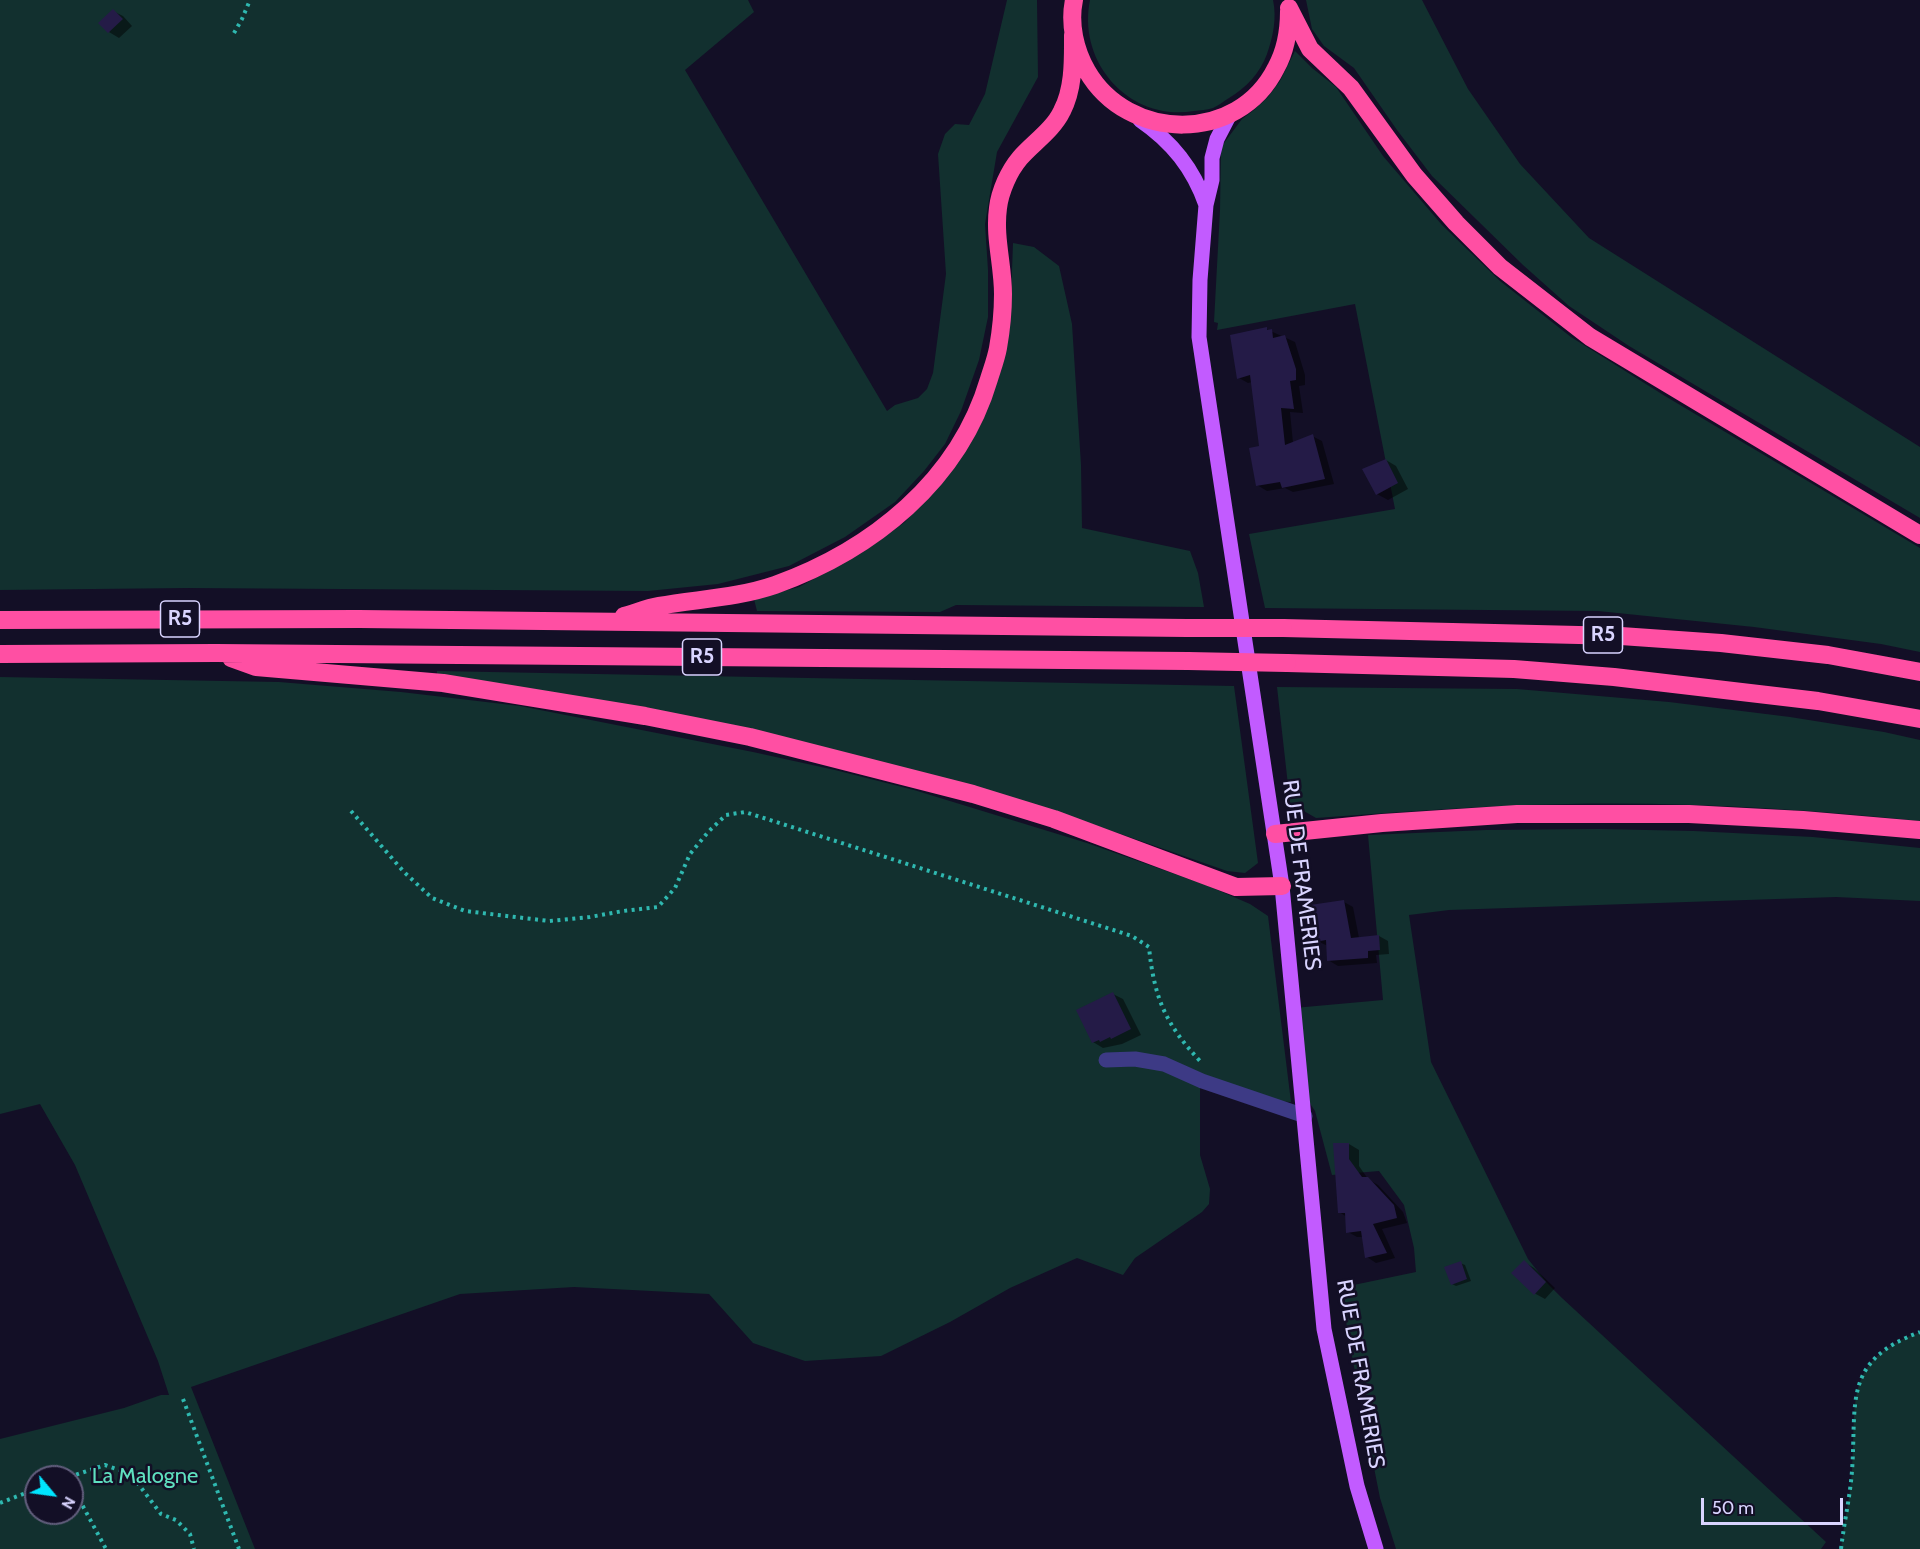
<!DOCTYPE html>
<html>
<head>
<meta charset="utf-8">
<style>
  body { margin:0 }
  #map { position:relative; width:1920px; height:1549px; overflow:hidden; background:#130f26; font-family:Cabin,sans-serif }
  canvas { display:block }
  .north { position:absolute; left:24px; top:1465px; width:60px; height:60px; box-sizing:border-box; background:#130f26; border:2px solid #625e7d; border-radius:50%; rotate:119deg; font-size:16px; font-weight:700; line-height:24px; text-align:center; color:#d9d4ff }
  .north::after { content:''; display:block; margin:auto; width:21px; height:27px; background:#00e5ff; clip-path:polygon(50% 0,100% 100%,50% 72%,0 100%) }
  .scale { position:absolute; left:1701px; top:1498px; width:142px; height:27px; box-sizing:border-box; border:3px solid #d9d4ff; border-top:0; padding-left:8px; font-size:18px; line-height:21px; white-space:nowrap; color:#d9d4ff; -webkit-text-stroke:4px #130f26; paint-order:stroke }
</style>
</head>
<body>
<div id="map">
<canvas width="1920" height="1549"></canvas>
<div class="north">N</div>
<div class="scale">50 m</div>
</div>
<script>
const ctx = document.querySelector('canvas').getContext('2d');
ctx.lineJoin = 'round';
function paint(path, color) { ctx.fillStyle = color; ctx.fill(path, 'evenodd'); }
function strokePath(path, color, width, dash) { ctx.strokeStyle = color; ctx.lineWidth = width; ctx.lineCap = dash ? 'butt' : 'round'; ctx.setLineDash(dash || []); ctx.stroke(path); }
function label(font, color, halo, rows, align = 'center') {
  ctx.font = font + ' Cabin,sans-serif'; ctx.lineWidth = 5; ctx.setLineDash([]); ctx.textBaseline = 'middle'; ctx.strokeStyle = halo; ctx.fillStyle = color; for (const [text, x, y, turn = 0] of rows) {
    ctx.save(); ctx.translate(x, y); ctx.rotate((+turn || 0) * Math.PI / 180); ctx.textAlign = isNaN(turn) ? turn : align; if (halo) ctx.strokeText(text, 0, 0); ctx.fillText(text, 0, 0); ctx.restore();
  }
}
paint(new Path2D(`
  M0 0H748L754 12 685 70 887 411 895 405 918 398 927 389 933 373 946 274 938 154 945 134 955 124 969 125 985 94 1007 0H1037L1038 77 997 152 985 224 988 270V317L979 360 961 411 945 444 924 471 895 502 845 537 789 566 718 584 648 591 187 588 0 590Z
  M1090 0H1273C1277 18 1273 37 1267 54 1260 73 1246 88 1229 98 1224 101 1218 106 1213 108 1207 110 1200 110 1194 111 1130 122 1077 63 1090 0Z
  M1306 0H1422L1468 89 1520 164 1589 238 1920 447V518L1629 346 1569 306 1523 265 1432 176 1397 130 1354 68 1324 46 1312 29Z
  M1295 51 1312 68 1336 87 1383 156 1442 225 1500 281 1571 337 1665 396 1920 548V652L1881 644 1754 627 1598 611 1265 608 1249 534 1395 509 1355 304 1217 330 1218 323 1214 322 1220 210 1221 147 1242 119 1254 110 1268 97 1280 81Z
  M1013 243 1034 247 1059 266 1072 324 1081 465 1082 528 1190 551 1198 573 1204 607 956 605 940 612 757 611 754 599 799 587 863 552 905 522 948 474 1001 371 1010 325Z
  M437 671 1234 686 1258 863 1245 873 1227 871 1066 815 437 677Z
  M0 677 279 682 401 692 520 706 753 752 835 770 914 790 1087 843 1206 885 1250 904 1268 916 1291 1102 1256 1100 1200 1078V1155L1210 1189 1209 1204 1202 1212 1135 1258 1123 1275 1077 1258 1010 1288 950 1322 881 1356 805 1361 753 1343 709 1294 574 1287 460 1294 191 1387 255 1549H0V1439L124 1408 161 1395H169L158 1361 75 1165 40 1104 0 1114ZM36 1477H72V1513H36Z
  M1277 687 1517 689 1669 702 1790 717 1884 732 1920 740V821C1789 807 1656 800 1525 805 1455 808 1385 813 1316 818L1290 803Z
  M1599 829 1694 831 1813 837 1920 848V901L1836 897 1449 910 1409 915 1431 1062 1528 1259 1548 1284 1562 1298 1826 1542 1821 1549H1396L1380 1498 1347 1331 1344 1287 1416 1272 1414 1248 1404 1205 1379 1171 1332 1175 1315 1111 1303 1093 1294 1008 1383 1000 1368 835 1486 830Z
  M1920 1332V1549H1841C1844 1523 1850 1497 1852 1471 1857 1402 1842 1361 1920 1332Z`), '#12302f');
paint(new Path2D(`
  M113 11 123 16 132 26 119 38 109 32Z
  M1266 329 1295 342 1305 375V385L1299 386 1303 413 1290 412 1293 443 1312 436 1322 441 1334 484 1293 492 1285 488 1267 491 1257 485 1261 447 1252 382 1248 383 1239 378Z
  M1386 460 1396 466 1408 489 1388 500 1377 494Z
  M1344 902 1353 907 1359 938 1379 936 1388 941 1389 954 1376 955 1377 963 1338 966 1328 960V946L1317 941Z
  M1113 994 1123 999 1141 1035 1122 1044 1103 1048 1093 1042Z
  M1349 1144 1359 1150V1166L1368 1179 1378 1185 1403 1212 1407 1223 1382 1229 1395 1258 1376 1263 1367 1257 1363 1237H1357L1348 1232 1347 1217 1339 1212Z
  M1524 1262 1534 1268 1555 1288 1545 1299 1534 1293Z
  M1460 1263 1465 1265 1471 1281 1456 1286 1452 1284Z`), '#0007');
paint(new Path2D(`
  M113 9 123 19 108 33 98 23Z
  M1267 327V330L1272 329 1273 338 1285 335 1296 369V380L1290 381 1294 409 1281 408 1285 445 1313 434 1325 479 1282 488 1280 482 1256 486 1249 448 1259 446 1250 375 1237 379 1230 335Z
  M1386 459 1398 483 1376 495 1362 469Z
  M1344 900 1351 938 1379 935 1380 950 1368 951V958L1327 961 1326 940 1315 942 1310 905Z
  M1113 992 1131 1029 1111 1039 1110 1037 1100 1042 1099 1040 1092 1043 1076 1010Z
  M1333 1143H1349V1159L1362 1177H1368L1394 1205 1397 1218 1373 1224 1387 1253 1365 1258 1361 1231 1346 1233 1345 1213H1338Z
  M1524 1260 1546 1282 1534 1295 1511 1273Z
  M1461 1261 1467 1279 1451 1285 1444 1267Z`), '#241b47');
strokePath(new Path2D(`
  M234 33 242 19 250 0
  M351 811 404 872 432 898 465 911 549 921 590 917 623 911 658 907 675 888 690 854 709 831 726 815 745 812 1132 936 1149 947C1154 998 1166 1025 1201 1062
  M183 1399 239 1549
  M69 1477 105 1465 122 1471 136 1481 161 1514 176 1520 190 1534 194 1549
  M72 1486 106 1549
  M0 1503 36 1489
  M1841 1549C1844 1523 1850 1497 1852 1471 1857 1401 1842 1361 1920 1332`), '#2fb8b0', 4, [3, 4.5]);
strokePath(new Path2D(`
  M1106 1060 1135 1059 1164 1064 1202 1081 1305 1116`), '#3d3a85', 15);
strokePath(new Path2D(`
  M1230 114 1217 139 1212 158V180L1206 205 1200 280 1199 337 1282 886 1324 1329 1357 1486 1376 1549
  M1140 120C1172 142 1193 168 1206 205`), '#c25bff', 15);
strokePath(new Path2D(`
  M1074 0C1069 24 1075 50 1087 71 1128 142 1238 144 1276 68 1286 50 1289 31 1289 11
  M1289 8 1310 49 1351 88 1414 175 1456 223 1500 267 1590 337 1920 535
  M624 616C635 613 647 608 659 606 698 599 737 598 775 585 872 550 959 481 989 379 992 369 996 359 998 348 1001 331 1003 312 1003 294 1003 265 994 237 998 208 1000 191 1009 171 1020 158 1033 143 1053 130 1062 111 1074 88 1073 60 1073 35
  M0 620 359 619 1187 628
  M1283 628 1621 636 1721 643 1828 655 1920 672
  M0 654 216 653 1188 661
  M231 658 256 667 443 683 645 716 750 737 973 794 1054 819 1236 887 1282 886
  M1287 663 1514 669 1614 677 1818 701 1920 719
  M1275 834 1382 823 1517 814H1689L1803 820 1920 830`), '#ff4fa3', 18);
strokePath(new Path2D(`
  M1187 628H1283
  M1188 661 1287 663`), '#ff4fa3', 18);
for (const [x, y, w] of [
  [180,619,39],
  [1603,635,39],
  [702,657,39]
]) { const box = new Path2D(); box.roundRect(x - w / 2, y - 18, w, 36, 4.5); ctx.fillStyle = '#130f26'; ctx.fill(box); strokePath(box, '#d9d4ff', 1.5); }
label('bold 21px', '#d9d4ff', null, [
  ["R5",180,619],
  ["R5",1603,635],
  ["R5",702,657]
]);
label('22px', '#d9d4ff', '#130f26', [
  ["RUE DE FRAMERIES",1301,875,83],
  ["RUE DE FRAMERIES",1360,1374,80]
]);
label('22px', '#5fe0c0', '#130f26', [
  ["La Malogne",145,1477]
]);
</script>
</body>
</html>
